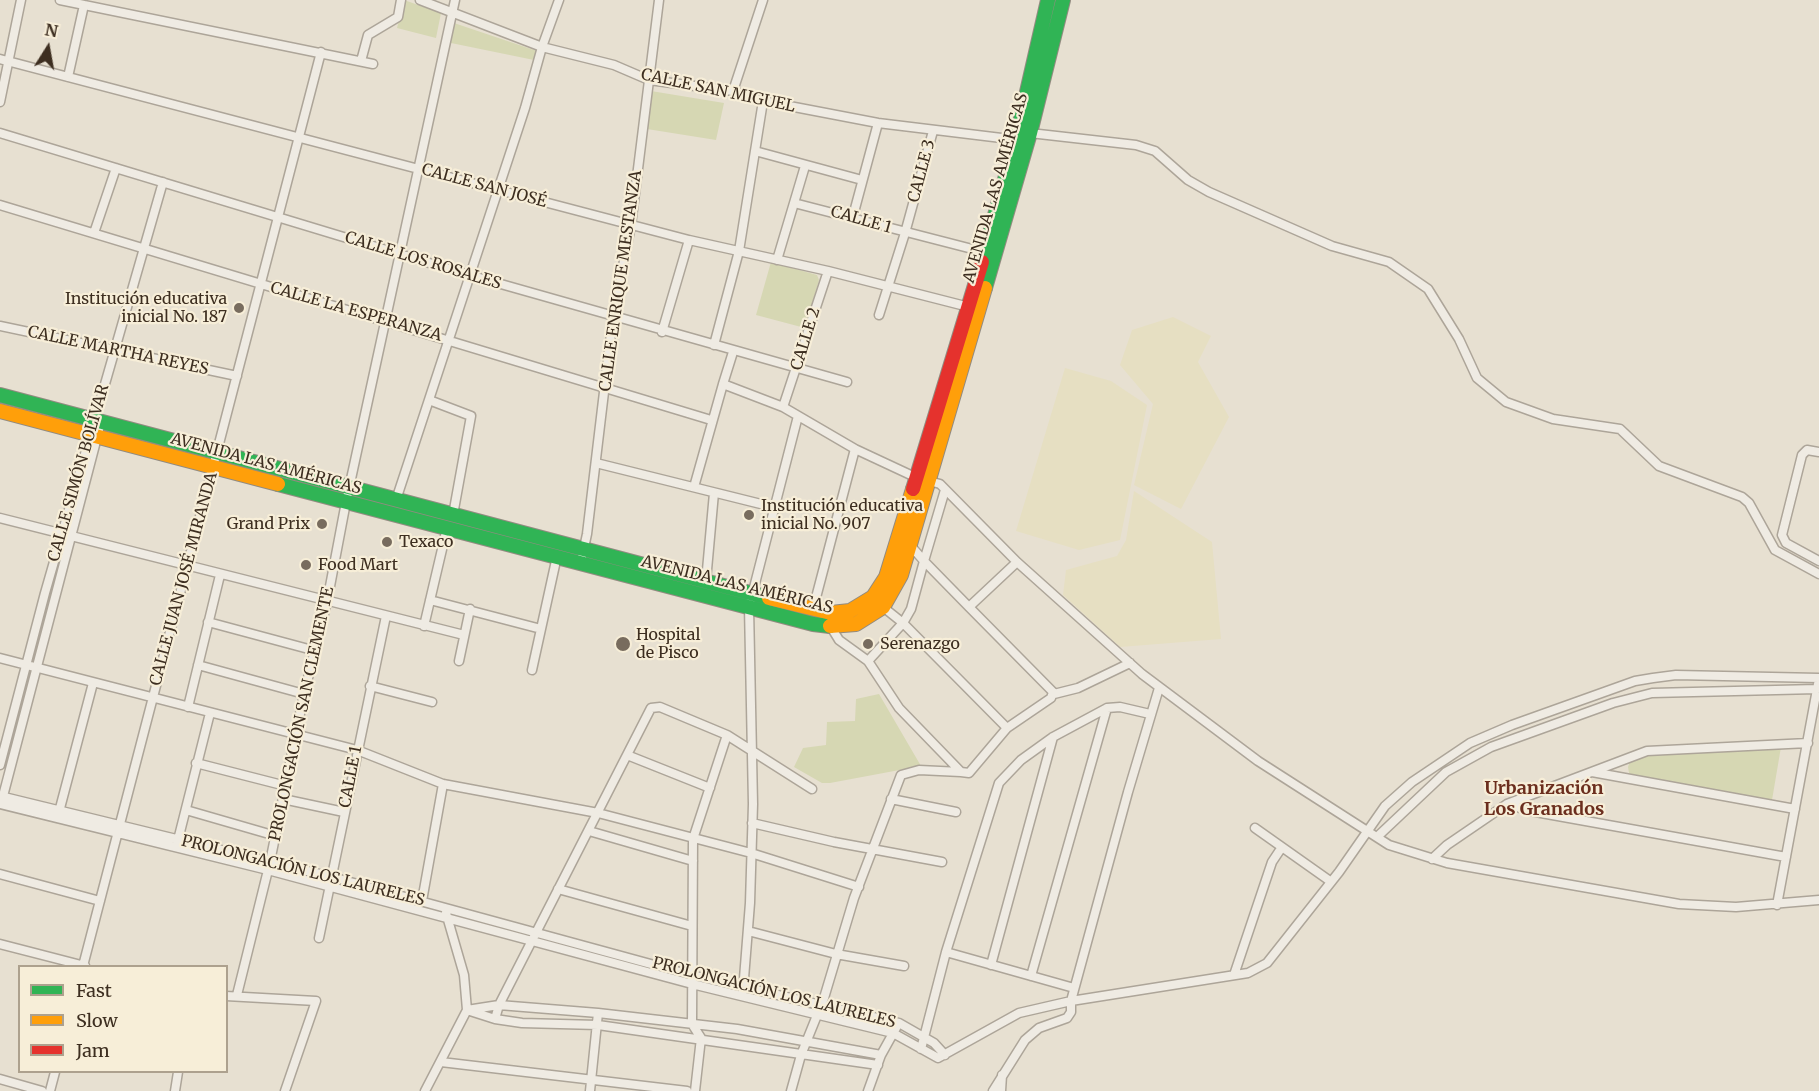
<!DOCTYPE html>
<meta charset="utf-8">
<style>
body{margin:0}
#map{position:relative;width:1819px;height:1091px;overflow:hidden;background:#e7e0d1;font-family:Merriweather,serif}
canvas{display:block}
.legend{position:absolute;left:18px;top:965px;width:210px;height:108px;box-sizing:border-box;background:#f7eed8;border:2px solid #ada18e;margin:0;padding:8px 10px;list-style:none;font-size:18px;color:#3d2e20}
.legend li{display:flex;align-items:center;gap:12px;height:30px}
.legend b{width:30px;border:2px solid #ada18e}
.north{position:absolute;left:18px;top:18px;width:60px;height:60px;-webkit-text-stroke:4px #f7eed8;paint-order:stroke;rotate:11deg;font-size:16px;font-weight:700;line-height:24px;text-align:center;color:#3d2e20}
.north::after{content:'';display:block;margin:auto;width:21px;height:27px;background:#3d2e20;clip-path:polygon(50% 0,100% 100%,50% 72%,0 100%)}
</style>
<div id="map">
<canvas width="1819" height="1091"></canvas>
<ul class="legend">
<li><b style="height:8px;background:#30b455"></b>Fast</li>
<li><b style="height:8px;background:#ff9f0a"></b>Slow</li>
<li><b style="height:8px;background:#e5322d"></b>Jam</li>
</ul>
<div class="north">N</div>
</div>
<script>
const context = document.querySelector('canvas').getContext('2d');
context.lineJoin = 'round';
function paint(path, color) { context.fillStyle = color; context.fill(path, 'evenodd'); }
const shape = rows => new Path2D(rows.map(r => 'M' + r).join(''));
function strokePath(path, color, width, dash) { context.strokeStyle = color; context.lineWidth = width; context.lineCap = dash ? 'butt' : 'round'; context.setLineDash(dash || []); context.stroke(path); }
function write(font, color, halo, rows, align = 'center') {
  context.font = font + ' Merriweather,serif'; context.lineWidth = 4.5; context.setLineDash([]); context.textBaseline = 'middle'; context.strokeStyle = halo; context.fillStyle = color; for (const [text, x, y, turn = 0] of rows) {
    context.save(); context.translate(x, y); context.rotate((+turn || 0) * Math.PI / 180); context.textAlign = isNaN(turn) ? turn : align; if (halo) context.strokeText(text, 0, 0); context.fillText(text, 0, 0); context.restore();
  }
}
const farmland = shape([
 [1173,317,1211,336,1198,362,1229,417,1181,509,1134,485,1153,404,1120,365,1132,330],
 [1065,368,1111,381,1147,405,1120,540,1079,550,1016,531],
 [1134,491,1212,542,1221,639,1120,647,1063,595,1066,570,1117,556,1126,540]
]);
const green = shape([
 [404,0,441,13,436,38,397,28],
 [454,23,537,51,534,60,451,43],
 [651,91,724,103,716,140,647,129],
 [771,262,817,275,819,280,805,328,756,315],
 [879,694,921,766,830,783,822,783,794,767,803,748,826,745,827,722,855,721,856,699],
 [1781,747,1772,800,1634,776,1629,773,1628,767,1630,761,1644,756]
]);
const street = shape([
 [60,0,373,64],
 [420,0,542,47,614,65,649,80,733,91,763,101,878,123,1018,140],
 [0,59,689,240,828,271,969,307],
 [361,61,368,35,398,17,401,0],
 [68,77,84,5],
 [733,91,763,0],
 [0,102,21,0],
 [0,133,469,275,847,382],
 [1030,133,1136,145,1155,151,1188,180,1209,192,1332,246,1389,262,1428,289,1459,339,1477,378,1506,402,1553,419,1620,429,1659,466,1742,497,1749,503,1775,550,1819,574],
 [755,151,862,180],
 [794,203,805,166],
 [0,205,711,420],
 [853,216,878,123],
 [94,233,116,168],
 [777,260,794,203,984,252],
 [879,315,905,233,933,131],
 [0,326,237,376],
 [662,332,689,240],
 [714,345,739,251,763,101],
 [733,352,723,384,783,407,855,449,915,477,940,484,1017,562,1142,674,1258,761,1389,845,1447,863,1679,904,1736,907,1819,900],
 [429,400,471,416,453,515],
 [783,407,828,271],
 [1819,452,1807,450,1802,455,1782,535,1786,543,1819,561],
 [596,463,773,507],
 [694,487,723,384],
 [396,500,525,108,542,47,559,0],
 [0,518,464,635],
 [910,545,924,561,969,607,1053,692,1051,698,1007,728,969,773,961,772,899,708,868,661,903,623,911,609,924,561,945,490],
 [581,562,587,534,613,317,631,225,659,0],
 [706,581,714,493],
 [430,600,541,629],
 [883,607,903,623,1007,728],
 [969,607,1017,562],
 [813,609,855,449],
 [208,622,316,651],
 [424,626,447,528],
 [831,627,839,640,868,661],
 [0,658,357,750,443,784,598,813,751,853,859,887],
 [459,661,470,609],
 [198,665,304,694],
 [532,670,557,556],
 [370,686,432,702],
 [1054,694,1078,688,1130,663],
 [188,707,220,575],
 [627,755,710,788],
 [196,763,286,786],
 [0,765,45,593,163,182],
 [1592,772,1795,809],
 [0,796,332,877,691,975,899,1023,934,1043,945,1055],
 [283,799,344,812],
 [891,799,956,812],
 [2,800,101,422],
 [0,804,268,870,692,984,893,1033,938,1058,1019,1013,1071,1001,1128,792,1159,688],
 [1507,804,1530,811,1786,857],
 [186,810,276,836],
 [59,812,93,683],
 [752,823,834,842,942,862],
 [1255,828,1330,881],
 [589,831,693,861],
 [1377,837,1446,772,1491,747,1613,703,1652,693,1817,689],
 [178,840,210,713],
 [1432,859,1447,845,1507,804,1647,751,1808,743],
 [0,874,100,901],
 [558,889,692,926],
 [422,901,443,784],
 [1777,905,1818,684],
 [748,931,836,954,904,966],
 [319,938,386,616],
 [0,944,85,966],
 [946,952,1074,988],
 [991,965,1053,737],
 [83,966,321,52],
 [1234,975,1272,862,1282,847],
 [1031,976,1107,708],
 [743,991,750,903,753,804,749,607,798,416],
 [237,995,270,862,304,694,327,602,346,502,455,0],
 [226,996,316,1001,285,1091],
 [467,1010,499,1005,598,1013,737,1029,881,1055],
 [470,1011,495,1019,522,1023,598,1025,878,1065],
 [495,1019,499,1005,651,708,660,707,727,735,812,789],
 [921,1049,946,952,999,783,1021,760,1053,737,1107,708,1120,707,1150,714],
 [441,1062,687,1091],
 [0,1079,42,1091],
 [50,1091,55,1072],
 [175,1091,178,1072],
 [425,1091,467,1010,464,975,446,913],
 [590,1091,598,1013],
 [695,1091,701,1038,692,1024,693,839,727,735],
 [791,1091,801,1055,824,998,854,898,901,775,919,770,961,772],
 [868,1091,881,1055,896,1028],
 [993,1091,1025,1040,1039,1028,1067,1018,1071,1012,1071,1001,1248,973,1267,963,1339,872,1385,806,1412,782,1470,743,1512,725,1635,681,1653,678,1676,675,1819,678],
 [1001,1091,1002,1075]
]);
const fast = shape([
 [982,262,1016,140,1048,0],
 [985,288,1030,133,1063,0],
 [0,395,769,598],
 [278,484,813,624,830,626]
]);
const slow = shape([
 [0,411,278,484],
 [769,598,831,613,850,611,873,597,886,577,913,489],
 [830,626,856,624,883,607,901,575,985,288]
]);
const jam = shape([
 [913,489,982,262]
]);
const markers = [
 [239,308,6,"#786c5e"],
 [749,515,6,"#786c5e"],
 [322,524,6,"#786c5e"],
 [387,542,6,"#786c5e"],
 [306,565,6,"#786c5e"],
 [623,644,8,"#786c5e"],
 [868,644,6,"#786c5e"]
];
const streetNames = [
 ["CALLE SAN MIGUEL",718,91,12],
 ["CALLE 3",922,171,-75],
 ["CALLE SAN JOSÉ",484,186,15],
 ["AVENIDA LAS AMÉRICAS",996,188,-74],
 ["CALLE 1",861,220,16],
 ["CALLE LOS ROSALES",423,261,17],
 ["CALLE ENRIQUE MESTANZA",621,281,-82],
 ["CALLE LA ESPERANZA",356,312,16],
 ["CALLE 2",806,339,-73],
 ["CALLE MARTHA REYES",118,351,12],
 ["AVENIDA LAS AMÉRICAS",266,464,15],
 ["CALLE SIMÓN BOLÍVAR",79,473,-74],
 ["CALLE JUAN JOSÉ MIRANDA",184,579,-75],
 ["AVENIDA LAS AMÉRICAS",737,585,14],
 ["PROLONGACIÓN SAN CLEMENTE",302,714,-78],
 ["CALLE 1",351,777,-79],
 ["PROLONGACIÓN LOS LAURELES",303,871,14],
 ["PROLONGACIÓN LOS LAURELES",774,993,14]
];
const poiNames = [
 ["Institución educativa",227,299,"right"],
 ["inicial No. 187",227,317,"right"],
 ["Institución educativa",761,506],
 ["inicial No. 907",761,524],
 ["Grand Prix",310,524,"right"],
 ["Texaco",399,542],
 ["Food Mart",318,565],
 ["Hospital",636,635],
 ["de Pisco",636,653],
 ["Serenazgo",880,644]
];
const neighbourhoodNames = [
 ["Urbanización",1544,789],
 ["Los Granados",1544,810]
];
paint(farmland, '#e6dfc2');
paint(green, '#d6d7b3');
strokePath(street, '#ada599', 11);
strokePath(fast, '#928b80', 16);
strokePath(slow, '#928b80', 16);
strokePath(jam, '#928b80', 16);
strokePath(street, '#efebe3', 8);
strokePath(fast, '#30b455', 14);
strokePath(slow, '#ff9f0a', 14);
strokePath(jam, '#e5322d', 14);
for (const [x, y, r, color] of markers) { const dot = new Path2D(); dot.arc(x, y, r, 0, 2 * Math.PI); context.fillStyle = color; context.fill(dot); strokePath(dot, '#f7eed8', 2); }
write('16px', '#3d2e20', '#f7eed8', streetNames);
write('16px', '#3d2e20', '#f7eed8', poiNames, 'left');
write('bold 18px', '#6b2e1e', '#f7eed8', neighbourhoodNames);
</script>
